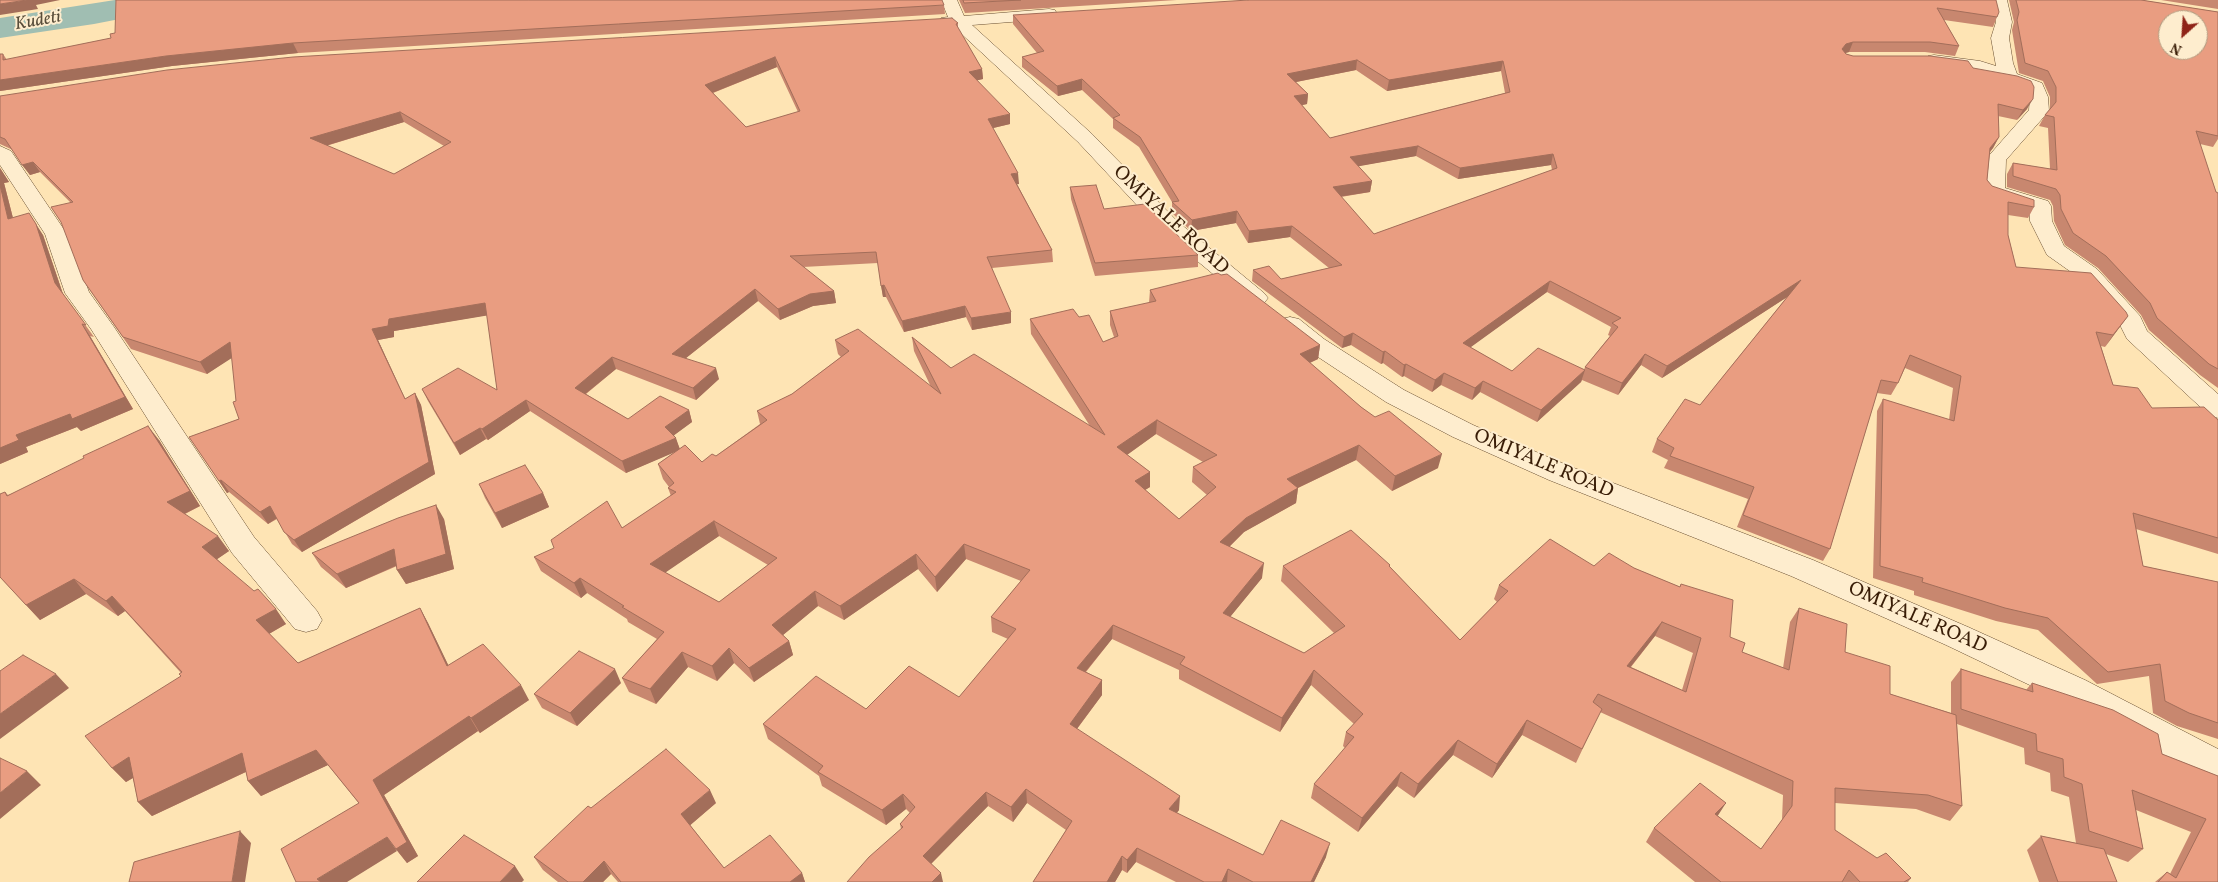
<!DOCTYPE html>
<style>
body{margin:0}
#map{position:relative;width:2218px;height:882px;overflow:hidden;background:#fee4b4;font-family:Vollkorn,serif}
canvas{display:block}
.north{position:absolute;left:2158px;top:10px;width:50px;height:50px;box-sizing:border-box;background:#feedce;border:1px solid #af9a7e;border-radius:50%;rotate:206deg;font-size:14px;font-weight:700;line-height:20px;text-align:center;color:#391d07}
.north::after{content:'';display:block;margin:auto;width:18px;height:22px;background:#8f2418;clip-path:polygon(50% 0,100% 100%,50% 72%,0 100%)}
</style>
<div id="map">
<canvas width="2218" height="882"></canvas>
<div class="north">N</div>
</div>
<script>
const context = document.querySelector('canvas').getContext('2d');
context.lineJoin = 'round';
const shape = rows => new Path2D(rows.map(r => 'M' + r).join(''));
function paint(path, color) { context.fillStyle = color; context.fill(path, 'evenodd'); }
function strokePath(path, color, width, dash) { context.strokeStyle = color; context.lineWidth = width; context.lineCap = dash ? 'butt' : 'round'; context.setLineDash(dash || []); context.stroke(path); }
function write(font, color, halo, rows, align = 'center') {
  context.font = font + ' Vollkorn,serif'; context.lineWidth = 4; context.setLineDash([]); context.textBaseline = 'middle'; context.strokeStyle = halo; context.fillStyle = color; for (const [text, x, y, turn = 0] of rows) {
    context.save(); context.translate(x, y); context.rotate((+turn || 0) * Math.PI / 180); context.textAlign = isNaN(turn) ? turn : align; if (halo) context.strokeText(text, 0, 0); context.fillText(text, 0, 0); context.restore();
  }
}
const river = shape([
 [115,0,182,0,178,7,166,10,94,24,0,38,0,18,115,0]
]);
const street = shape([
 [941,0,957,0,964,16,1049,9,1055,10,1057,14,1055,18,1049,19,972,25,1092,134,1177,221,1264,293,1268,298,1264,303,1256,305,1248,303,1161,231,1078,142,954,27,941,26,939,22,941,18,948,17,941,0],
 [1991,0,2007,0,2012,22,2009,38,2013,63,2017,74,2042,83,2048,97,2049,111,2006,160,2005,188,2048,201,2051,206,2052,221,2064,246,2097,269,2140,316,2147,331,2218,394,2218,418,2209,415,2127,339,2119,323,2081,279,2047,255,2030,221,2029,210,1987,195,1983,191,1986,159,2029,110,2030,97,2027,90,1977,71,1934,65,1928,64,1925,60,1928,56,1934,55,1980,61,1996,66,1991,38,1996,22,1991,0],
 [0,146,11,151,67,234,89,292,114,327,254,537,317,611,322,620,317,629,306,632,295,629,232,553,91,329,65,293,45,234,0,165,0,146],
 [1290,317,1299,319,1324,339,1404,390,1473,425,1569,466,1813,560,1968,627,2085,680,2218,749,2218,782,2205,777,2061,700,1946,645,1791,576,1549,480,1453,437,1386,402,1306,349,1278,324,1281,319,1290,317]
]);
const wall = shape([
 [959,0,1177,0,965,13],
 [1996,0,1997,17,1993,27,1944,20,1959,46,1955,56,1925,52,1849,52,1845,53,1846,54,1853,56,1973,68,2027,109,2017,120,1998,116,1999,137,1993,148,1990,152,1987,180,1992,186,2034,207,2028,218,2008,215,2008,235,2016,267,2128,316,2105,347,2101,346,2113,385,2152,408,2218,420,2218,554,2136,529,2143,566,2218,582,2218,739,2177,726,2153,713,2149,676,2097,684,2038,630,1996,621,1914,595,1914,591,1873,578,1877,411,1883,399,1949,420,1953,388,1905,368,1898,383,1891,395,1877,393,1830,549,1823,561,1737,527,1748,499,1664,468,1668,460,1652,452,1657,439,1700,405,1787,297,1662,378,1641,365,1618,395,1582,380,1581,382,1537,422,1480,392,1472,400,1443,386,1441,385,1432,392,1404,376,1402,377,1383,363,1381,364,1351,345,1342,348,1252,281,1253,270,1281,279,1329,268,1290,237,1248,243,1236,223,1191,231,1172,213,1172,202,1139,147,1113,128,1113,119,1082,90,1058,96,1022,67,1022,57,1037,53,1013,24,1013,15],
 [1356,70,1387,91,1501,71,1505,93,1330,138,1302,105,1307,104,1308,94,1296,82],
 [1416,156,1458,179,1551,165,1552,170,1374,234,1341,197,1370,192,1372,181,1358,166],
 [1547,292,1611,327,1608,335,1610,336,1585,367,1584,370,1512,371,1470,347],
 [2009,0,2141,0,2218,12,2218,139,2213,147,2200,144,2216,192,2218,193,2218,388,2200,375,2149,330,2141,315,2098,268,2065,245,2054,221,2053,206,2050,200,2007,187,2007,174,2013,163,2050,169,2048,128,2039,126,2045,115,2050,109,2050,97,2043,81,2019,73,2012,30,2014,22],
 [2161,0,2218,0,2218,9],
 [944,5,945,14,298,53,172,66,0,91,0,54,3,54,7,60,111,38,115,33],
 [958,23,958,28,982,69,983,79,977,80,1010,124,993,128,1019,184,1017,184,1052,250,1053,262,992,268,1011,323,972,330,966,317,904,332,886,297,883,297,878,263,803,267,834,291,836,303,813,306,780,320,758,301,686,358,719,379,696,400,616,369,586,394,628,419,689,410,692,422,674,435,680,449,702,462,716,456,760,424,757,411,792,394,841,357,838,354,835,340,931,387,914,351,912,337,951,368,1090,426,1031,334,1030,319,1079,317,1103,342,1114,337,1110,325,1110,311,1149,303,1150,290,1221,275,1320,345,1318,359,1310,363,1361,407,1438,468,1392,491,1356,460,1298,488,1296,503,1244,532,1229,547,1262,578,1230,617,1304,653,1334,633,1281,581,1283,566,1390,567,1460,640,1497,602,1494,599,1499,585,1594,566,1634,568,1680,587,1681,584,1730,637,1742,652,1783,668,1790,622,1799,608,1890,694,1951,713,1951,682,1961,669,2026,690,2032,683,2162,754,2218,776,2218,882,2155,882,2167,872,2170,874,2191,832,2136,810,2143,849,2128,862,2106,854,2117,882,2039,882,2027,850,2041,836,2076,843,2069,797,2051,791,2050,773,2025,764,2024,748,1957,724,1962,806,1950,821,1916,809,1835,803,1835,830,1877,858,1911,878,1908,882,1695,882,1646,842,1654,828,1718,816,1761,849,1782,820,1783,795,1600,712,1576,763,1522,735,1492,778,1453,755,1414,798,1397,786,1358,832,1311,798,1314,784,1345,748,1343,746,1346,732,1354,724,1311,685,1280,732,1179,679,1179,670,1112,639,1086,672,1102,680,1102,695,1077,729,1179,810,1177,813,1263,855,1326,857,1314,882,1176,882,1136,862,1127,873,1122,870,1115,882,1033,882,1066,830,1027,803,1013,822,988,806,931,864,943,882,901,829,900,824,910,813,906,809,886,825,822,786,819,776,768,739,763,724,866,709,959,697,1008,639,992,632,991,617,1021,581,966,559,937,592,918,569,844,620,818,606,783,635,789,641,793,655,754,682,734,663,717,681,688,667,656,704,629,692,622,678,657,639,628,622,627,619,587,593,581,598,541,571,534,557,622,528,671,496,668,488,669,487,663,479,658,464,676,451,626,473,530,411,488,440,486,439,460,455,428,401,422,389,497,390,487,315,394,331,394,337,378,340,405,399,415,393,421,405,435,474,302,552,292,544,277,519,268,524,229,492,227,493,189,437,239,419,236,401,232,357,207,374,131,349,83,280,70,202,40,172,30,175,13,150,0,144,0,96],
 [777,67,798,112,746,127,713,93],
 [404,122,444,146,394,174,326,146],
 [1156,434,1203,462,1193,467,1192,482,1207,495,1179,519,1145,490,1150,487,1150,472,1127,455],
 [719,536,768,565,719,602,665,572],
 [1655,636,1693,653,1682,690,1631,667],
 [0,168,9,182,4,183,13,218,43,235,63,294,94,337,90,336,133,409,81,431,77,427,26,447,28,452,0,464],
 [1070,187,1104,209,1198,255,1198,267,1095,276,1071,199],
 [159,440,200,506,185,514,229,551,217,559,286,624,269,634,298,663,420,608,428,623,448,665,529,700,480,733,478,731,384,795,418,856,407,863,328,765,261,796,248,781,246,772,152,816,138,802,133,778,126,782,112,768,181,676,181,673,125,611,118,616,86,594,40,620,0,577,5,492,8,495],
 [479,484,543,493,549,507,502,528,485,498],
 [444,519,454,569,406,584,397,570,397,566,346,588,321,567,312,553],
 [621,683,577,726,542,708,534,694],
 [716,803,690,825,724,868,802,873,805,882,618,882,611,874,603,882,558,882,543,870,534,857,591,808]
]);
const shadedWall = shape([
 [27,0,60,0,36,5,38,9,0,15,0,4],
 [1853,42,1849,52,1842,54,1842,49,1846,44],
 [293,43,298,53,172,66,0,91,0,80,166,56],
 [775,57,777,67,707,95,705,85],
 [1357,60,1356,70,1286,84,1287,74],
 [1503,61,1501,71,1387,91,1389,80],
 [982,69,983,79,970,82,969,72],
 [1082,79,1082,90,1058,96,1057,86],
 [1308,94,1307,104,1293,107,1294,96],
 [2033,99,2027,109,2017,120,2023,110],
 [400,112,404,122,315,149,310,138],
 [1010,114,1010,124,989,129,988,119],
 [1999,137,1993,148,1984,159,1990,148],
 [1418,146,1416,156,1349,168,1350,157],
 [1553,154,1551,165,1458,179,1460,168],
 [33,162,40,172,30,175,22,165],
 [0,168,9,182,4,183,16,230,8,219,0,185],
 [1018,173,1019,184,1012,185,1011,174],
 [1372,181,1370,192,1331,198,1333,187],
 [1237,211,1236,223,1191,231,1192,220],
 [29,213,43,235,63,294,55,283],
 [1292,226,1290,237,1248,243,1249,231],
 [1801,280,1795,292,1662,378,1667,366],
 [1550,281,1547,292,1460,355,1463,343],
 [884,285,886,297,883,297,881,286],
 [755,289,758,301,676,366,672,354],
 [834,291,836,303,813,306,780,320,778,309,810,294],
 [485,303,490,315,394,331,394,337,378,340,411,411,372,329,389,319],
 [965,306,966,317,904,332,902,321],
 [1011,312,1011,323,972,330,971,318],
 [2128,316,2119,328,2105,347,2113,335],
 [82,324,90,336,133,409,81,431,77,427,26,447,28,452,0,464,0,448,16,435],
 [1353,333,1351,345,1342,348,1344,337],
 [230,342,238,354,207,374,200,362],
 [1320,345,1318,359,1298,368,1300,354],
 [1385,351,1383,363,1381,364,1383,352],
 [1645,354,1641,365,1618,395,1622,383],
 [612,357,616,369,579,399,575,388],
 [1406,364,1404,376,1402,377,1404,365],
 [716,368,719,379,696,400,693,388],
 [1585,370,1581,382,1537,422,1541,410],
 [1444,373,1441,385,1432,392,1435,380],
 [1483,381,1480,392,1472,400,1475,388],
 [415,393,421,405,435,474,302,552,294,540],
 [526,400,530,411,488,440,482,429],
 [689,410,692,422,669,439,665,427],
 [1157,420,1156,434,1117,462,1117,447],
 [148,426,159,440,200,506,178,517,167,502],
 [480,428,486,439,460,455,454,443],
 [676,438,680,450,626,473,622,461],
 [1359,445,1356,460,1285,494,1287,479],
 [1442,454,1438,468,1392,491,1395,476],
 [1150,472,1150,487,1135,496,1135,481],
 [221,480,229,492,227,493,219,481],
 [1298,488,1296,503,1244,532,1219,557,1220,542,1246,518],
 [543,493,549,507,502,528,495,513],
 [436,505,444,519,454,569,406,584,397,570],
 [270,506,277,518,268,524,260,512],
 [714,521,719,536,656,579,650,564],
 [218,536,229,551,213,562,202,547],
 [964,544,966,559,937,592,935,577],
 [394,549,402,563,346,588,337,574],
 [916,554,918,569,844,620,840,606],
 [1264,563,1262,578,1221,628,1223,613],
 [580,578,587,593,581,598,574,583],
 [74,579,86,594,40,620,26,605],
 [815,591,818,606,777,640,772,625],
 [112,596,125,611,118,616,106,601],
 [420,608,428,623,456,681,447,666],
 [276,609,286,624,267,635,256,620],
 [1662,622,1655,636,1620,680,1627,666],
 [1113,625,1112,639,1077,682,1077,668],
 [789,641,793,655,754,682,749,668],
 [729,648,734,663,717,681,712,666],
 [682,652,688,667,656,704,650,689],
 [615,669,621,683,577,726,570,713],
 [1314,670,1311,685,1280,732,1282,718],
 [56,674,69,688,0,739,0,714],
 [1102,680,1102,695,1070,738,1070,724],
 [521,685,529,700,480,733,471,718],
 [469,716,478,731,384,795,418,856,407,863,396,849,373,780],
 [1527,720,1522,735,1492,778,1497,764],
 [1458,740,1453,755,1414,798,1418,784],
 [316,750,328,765,261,796,248,781],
 [242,753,254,768,152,816,138,802],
 [129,757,143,772,126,782,112,768],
 [27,771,41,785,0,819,0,793],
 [1401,772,1397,786,1358,832,1362,818],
 [1026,789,1027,803,1013,822,1011,807],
 [710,790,716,803,687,828,681,814],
 [986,792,988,806,925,870,923,856],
 [903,794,906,809,886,825,882,810],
 [1180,796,1179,810,1168,823,1169,809],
 [1726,803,1717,817,1715,814],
 [240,831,251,843,245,882,232,882],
 [387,837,397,851,347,882,319,882,317,879],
 [1330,843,1326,857,1314,882,1311,882],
 [1137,848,1136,862,1127,873,1127,860],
 [1122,856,1122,870,1115,882,1107,882],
 [604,861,611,874,603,882,583,882],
 [515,866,524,880,522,882,500,882],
 [1228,869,1227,882,1222,882],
 [802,873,805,882,790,882],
 [941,873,943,882,932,882]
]);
const building = shape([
 [0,0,27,0,0,4,0,0],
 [116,0,942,0,944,5,293,43,166,56,0,80,0,54,3,54,3,60,111,38,110,34,115,33,116,0],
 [963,0,1021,0,964,3,963,0],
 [1248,0,1996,0,1999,12,1997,17,1937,8,1959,46,1930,42,1853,42,1846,44,1842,49,1846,54,1853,56,1930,56,1968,61,1973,68,2017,76,2031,81,2034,87,2033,99,2023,110,1998,104,1999,137,1990,148,1987,180,1992,186,2034,200,2034,207,2008,202,2008,235,2016,267,2091,273,2126,312,2128,316,2113,335,2096,332,2113,385,2138,388,2152,408,2204,407,2218,420,2218,538,2133,513,2143,566,2218,582,2218,723,2189,713,2165,701,2160,664,2108,672,2048,618,2005,608,1922,582,1923,578,1880,566,1883,399,1954,421,1961,376,1910,355,1898,383,1881,380,1830,549,1743,515,1754,487,1670,456,1674,448,1657,439,1685,399,1700,405,1801,280,1667,366,1645,354,1622,383,1585,367,1618,327,1612,323,1621,318,1550,281,1463,343,1512,371,1538,348,1585,370,1541,410,1483,381,1475,388,1446,374,1444,373,1435,380,1406,364,1404,365,1385,351,1383,352,1353,333,1344,337,1253,270,1269,266,1281,279,1342,265,1292,226,1249,231,1237,211,1192,220,1172,202,1179,201,1140,137,1113,118,1120,115,1082,79,1057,86,1022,57,1044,51,1013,15,1248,0],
 [1357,60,1389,80,1503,61,1510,92,1330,138,1294,96,1308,94,1287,74,1357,60],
 [1418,146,1460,168,1553,154,1557,168,1374,234,1333,187,1372,181,1350,157,1418,146],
 [2016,0,2141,0,2218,12,2218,136,2196,131,2216,192,2218,193,2218,369,2209,364,2157,318,2150,303,2106,256,2073,233,2061,209,2060,195,2056,189,2013,176,2013,163,2057,170,2054,117,2045,115,2056,102,2056,87,2048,71,2025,63,2017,20,2019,12,2016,0],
 [2168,20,2198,20,2198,50,2168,50,2168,20],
 [952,18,958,23,956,24,982,69,969,72,1010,114,988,119,1018,173,1011,174,1052,250,987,257,1011,312,971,318,965,306,902,321,884,285,881,286,876,252,790,256,834,291,810,294,778,309,755,289,672,354,716,368,693,388,612,357,575,388,628,419,660,396,689,410,665,427,676,438,622,461,526,400,482,429,480,428,454,443,422,389,458,368,497,390,485,303,389,319,388,326,372,329,405,399,415,393,429,462,294,540,284,532,270,506,260,512,221,480,219,481,189,437,239,419,233,402,236,401,230,342,200,362,123,337,83,280,61,222,51,207,73,202,33,162,22,165,5,139,0,137,0,96,167,70,293,57,952,18],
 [775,57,800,111,746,127,705,85,775,57],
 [400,112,451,142,394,174,310,138,400,112],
 [0,185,8,219,29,213,36,224,55,283,86,325,82,324,125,397,72,419,70,414,16,435,19,440,0,448,0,185],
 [1096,185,1104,209,1145,204,1198,255,1095,263,1070,187,1096,185],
 [1218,273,1221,275,1227,274,1320,345,1300,354,1361,407,1375,417,1389,411,1442,454,1395,476,1359,445,1287,479,1298,488,1246,518,1220,542,1264,563,1223,613,1304,653,1345,626,1283,566,1351,530,1390,565,1389,566,1460,640,1508,591,1499,585,1550,539,1594,566,1609,553,1634,568,1680,587,1681,584,1733,600,1730,637,1745,643,1742,652,1789,670,1799,608,1847,624,1845,652,1890,666,1890,694,1956,715,1962,806,1928,795,1835,788,1835,830,1877,858,1886,853,1911,878,1904,882,1860,882,1849,870,1842,882,1721,882,1654,828,1700,783,1726,803,1715,814,1761,849,1792,806,1793,781,1598,694,1593,702,1602,709,1582,749,1527,720,1497,764,1458,740,1418,784,1401,772,1362,818,1314,784,1354,737,1346,732,1363,714,1314,670,1282,718,1180,664,1185,657,1113,625,1077,668,1102,680,1070,724,1180,796,1169,809,1263,855,1281,820,1330,843,1311,882,1253,882,1228,869,1222,882,1204,882,1137,848,1127,860,1122,856,1107,882,1033,882,1072,821,1026,789,1011,807,986,792,923,856,941,873,932,882,847,882,869,857,903,827,900,824,915,807,903,794,882,810,818,772,823,766,763,724,816,676,866,709,909,666,959,697,1016,629,991,617,1030,570,964,544,935,577,916,554,840,606,815,591,772,625,789,641,749,668,729,648,712,666,682,652,650,689,622,678,664,632,622,607,624,606,580,578,574,583,534,557,554,548,551,540,607,501,622,528,676,492,668,488,674,483,658,464,685,445,702,462,712,454,716,456,767,420,757,411,792,394,849,351,835,340,858,329,941,394,912,337,951,368,974,354,1105,435,1030,319,1073,309,1079,317,1089,315,1103,342,1118,336,1110,311,1156,301,1150,290,1218,273],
 [1157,420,1217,455,1193,467,1216,487,1179,519,1135,481,1150,472,1117,447,1157,420],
 [714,521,777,558,719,602,650,564,714,521],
 [1662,622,1701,638,1686,692,1627,666,1662,622],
 [148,426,190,491,167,502,218,536,202,547,254,591,258,589,276,609,256,620,298,663,420,608,447,666,483,644,521,685,471,718,469,716,373,780,407,842,396,849,387,837,317,879,321,882,296,882,281,849,359,803,316,750,248,781,242,753,138,802,129,757,112,768,85,736,181,676,179,674,182,672,112,596,106,601,74,579,26,605,0,577,0,494,5,492,7,496,84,458,83,456,148,426],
 [525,465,543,493,495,513,479,484,525,465],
 [436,505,446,554,397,570,394,549,337,574,312,553,398,518,436,505],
 [579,651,615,669,570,713,534,694,579,651],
 [23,655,56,674,0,714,0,671,23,655],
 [1961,669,2033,692,2032,683,2113,710,2158,734,2162,754,2218,776,2218,882,2158,882,2167,872,2176,878,2206,819,2132,790,2143,849,2089,831,2082,784,2064,777,2063,759,2037,751,2036,734,1961,709,1961,669],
 [666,749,710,790,681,814,724,868,770,835,802,873,790,882,621,882,604,861,583,882,568,882,534,857,588,806,591,808,666,749],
 [0,758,27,771,0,793,0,758],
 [240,831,232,882,129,882,134,862,240,831],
 [464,835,515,866,500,882,417,882,464,835],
 [2041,836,2104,849,2117,882,2058,882,2041,836]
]);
const farWaternames = [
 ["Kudeti",38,22,-10]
];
const streetNames = [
 ["OMIYALE ROAD",1170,221,43],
 ["OMIYALE ROAD",1543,465,23],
 ["OMIYALE ROAD",1917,619,24]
];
paint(river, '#a0beb2');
strokePath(street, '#6a4f32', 1);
paint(street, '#feedce');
paint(wall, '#c8876f');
paint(shadedWall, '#a36e5a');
paint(building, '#e99d81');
strokePath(building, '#a36e5a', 1);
write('italic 18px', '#584d3a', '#feedce', farWaternames);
write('20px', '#391d07', '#feedce', streetNames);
</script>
